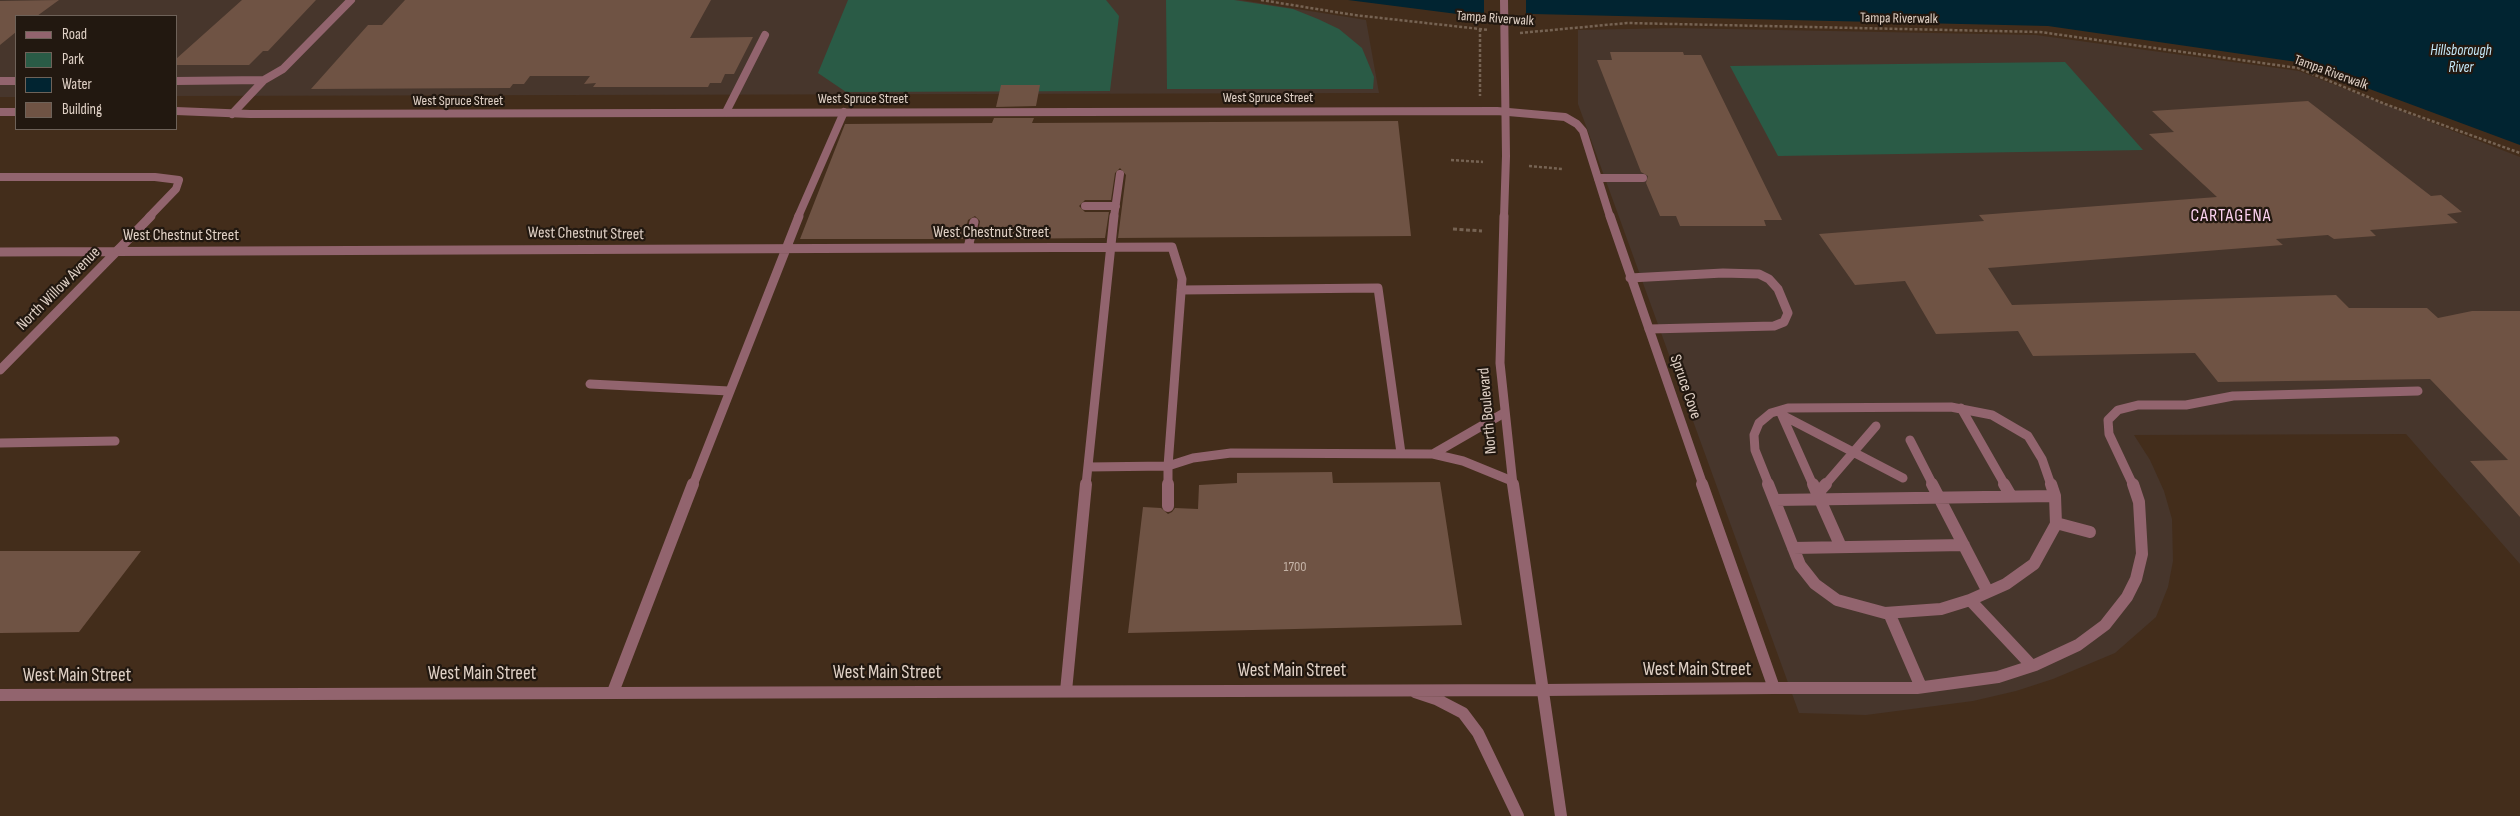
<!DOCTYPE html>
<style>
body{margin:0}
#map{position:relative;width:2520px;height:816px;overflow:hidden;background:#432d1b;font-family:"Sofia Sans Condensed",sans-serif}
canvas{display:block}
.legend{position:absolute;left:15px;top:15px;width:162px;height:115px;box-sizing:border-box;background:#221810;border:1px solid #6e6259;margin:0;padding:6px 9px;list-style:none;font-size:15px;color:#e0d1c6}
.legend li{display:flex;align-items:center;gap:10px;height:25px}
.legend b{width:25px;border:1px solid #6e6259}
</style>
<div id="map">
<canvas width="2520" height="816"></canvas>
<ul class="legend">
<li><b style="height:6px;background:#92646e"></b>Road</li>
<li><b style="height:14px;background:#2a5b46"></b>Park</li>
<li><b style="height:14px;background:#012431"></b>Water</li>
<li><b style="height:14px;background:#6f5344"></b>Building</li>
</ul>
</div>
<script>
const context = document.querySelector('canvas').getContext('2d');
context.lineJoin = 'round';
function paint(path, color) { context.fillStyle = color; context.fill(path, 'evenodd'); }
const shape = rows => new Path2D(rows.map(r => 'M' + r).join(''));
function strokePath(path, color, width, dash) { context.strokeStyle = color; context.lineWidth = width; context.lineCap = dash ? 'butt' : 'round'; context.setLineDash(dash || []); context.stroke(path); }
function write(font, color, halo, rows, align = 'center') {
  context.font = font + ' "Sofia Sans Condensed",sans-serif'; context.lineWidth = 4.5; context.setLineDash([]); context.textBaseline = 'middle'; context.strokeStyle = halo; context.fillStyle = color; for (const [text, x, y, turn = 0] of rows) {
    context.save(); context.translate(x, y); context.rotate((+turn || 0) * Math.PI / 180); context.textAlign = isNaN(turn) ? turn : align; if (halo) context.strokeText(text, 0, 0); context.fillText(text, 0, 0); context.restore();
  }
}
const education = shape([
 [0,0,1241,0,1366,20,1379,93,176,96,176,16,16,16,16,97,0,97],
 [1677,28,2036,35,2299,71,2520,157,2520,564,2406,434,2134,435,2150,460,2164,491,2172,519,2173,561,2168,587,2156,617,2115,653,2053,679,2016,691,1973,701,1866,715,1799,713,1578,104,1578,30]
]);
const green = shape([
 [848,0,1106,0,1119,16,1110,91,846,92,818,73],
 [1166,0,1234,0,1293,9,1318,19,1339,29,1362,48,1374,77,1373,89,1167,89],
 [2065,62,2143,150,1778,156,1730,66]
]);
const water = shape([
 [1348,0,2520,0,2520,145,2297,62,2048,26,1533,14,1465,15]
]);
const pier = shape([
 [1484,0,1526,0,1526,17,1484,17]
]);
const building = shape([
 [59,0,37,16,16,16,16,32,0,45,0,1],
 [242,0,316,0,268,51,263,51,249,65,176,65,176,59],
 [405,0,711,0,690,38,753,37,734,74,725,74,721,83,710,83,708,87,593,87,596,83,584,84,590,76,530,76,524,84,513,84,510,88,311,89,368,25,382,25],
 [1610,52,1683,52,1684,55,1701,55,1782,220,1764,220,1766,226,1680,226,1676,216,1660,216,1646,183,1648,176,1641,172,1597,60,1612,60],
 [1001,85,1040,85,1036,106,996,107],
 [2308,101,2431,196,2441,195,2462,212,2447,214,2458,223,2370,230,2376,236,2334,239,2328,235,2276,239,2283,245,1988,268,2012,305,2336,295,2349,308,2427,308,2438,318,2472,311,2520,311,2520,517,2470,461,2508,460,2430,379,2218,382,2195,353,2033,356,2018,331,1936,334,1905,281,1855,285,1819,234,1984,221,1979,215,2217,197,2149,134,2174,132,2152,111],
 [994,118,1034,118,1032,123,1398,121,1411,236,1118,238,1126,175,1120,168,1115,173,1111,200,1085,200,1079,206,1085,212,1109,212,1105,238,977,239,980,221,975,216,968,220,963,239,800,239,845,124,992,123],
 [1332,472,1333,483,1440,482,1462,625,1128,633,1143,507,1161,508,1168,514,1172,512,1175,508,1198,509,1199,485,1237,483,1237,473],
 [0,551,141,551,79,632,0,633]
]);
const pathFar1 = shape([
 [1261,0,1354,15,1489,30],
 [1480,29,1480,96],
 [1520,33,1627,23,2040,32,2298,68,2385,104,2520,153],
 [1451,160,1483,162],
 [1529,166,1563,169]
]);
const path = shape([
 [1453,229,1482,231]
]);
const serviceFar2 = shape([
 [264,80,283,69,351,0],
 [0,81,16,81],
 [176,81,264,80,232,114],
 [726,112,765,35],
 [1598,178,1643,178],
 [1085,206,1116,206],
 [798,217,844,112],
 [1114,217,1120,174]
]);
const serviceFar1 = shape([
 [968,248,974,222],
 [0,252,1172,247,1182,279,1168,466,1088,467],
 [1630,278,1723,273,1759,274,1769,279,1778,289,1788,313,1784,322,1774,326,1649,329],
 [1181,290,1378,288,1401,453],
 [0,370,118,250],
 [590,384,729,391],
 [1961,408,2005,485],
 [1780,411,1813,485],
 [1782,415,1903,478],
 [1910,440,1933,485],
 [0,443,115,441],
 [1433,454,1504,413],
 [693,485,799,216],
 [1086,485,1114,216],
 [1168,485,1168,466,1193,458,1231,453,1433,454,1463,461,1512,481],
 [1769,485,1755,450,1754,435,1759,423,1771,413,1788,408,1951,407,1992,415,2028,436,2042,459,2051,485],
 [1825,485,1876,426],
 [2133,485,2109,434,2108,420,2118,410,2138,405,2186,405,2233,396,2418,391]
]);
const service = shape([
 [1168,484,1168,506],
 [1768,484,1800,565,1815,584,1837,600,1885,613,1941,609,1970,600,2006,584,2034,564,2056,524,2055,496,2051,484],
 [1813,484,1841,547],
 [1932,484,1988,592],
 [2004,484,2011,496],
 [1817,494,1826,484],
 [1775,500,2055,496],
 [2056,523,2090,532],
 [1793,548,1964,545],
 [1970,600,2032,666],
 [1889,613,1921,687],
 [1774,688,1917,688,1998,677,2035,665,2078,645,2105,625,2127,597,2136,579,2142,554,2139,502,2133,484],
 [1066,691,1086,484],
 [613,692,693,484]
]);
const minorFar2 = shape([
 [176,111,250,114,1497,111,1565,117,1577,124,1583,131,1610,217],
 [0,112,16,112],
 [0,177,155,177,179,180,176,189,149,217]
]);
const minorFar1 = shape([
 [1610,216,1703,485],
 [118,250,151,216]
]);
const minor = shape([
 [1543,690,1774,688,1702,484]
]);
const tertiaryFar2 = shape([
 [1504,0,1506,156,1504,217]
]);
const tertiaryFar1 = shape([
 [1504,216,1500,363,1513,485]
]);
const tertiary = shape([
 [1513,484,1561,816],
 [1415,692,1436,699,1463,713,1478,733,1518,816],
 [0,695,1543,690]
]);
const farStreetnames = [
 ["Tampa Riverwalk",1495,19,4],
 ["Tampa Riverwalk",1899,19,1],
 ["Tampa Riverwalk",2331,73,20],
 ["West Spruce Street",1268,98],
 ["West Spruce Street",863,99],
 ["West Spruce Street",458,101]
];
const numberNames = [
 ["1700",1295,567]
];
const farWaternames = [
 ["Hillsborough",2461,51],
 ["River",2461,68]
];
const streetNames = [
 ["West Chestnut Street",991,233],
 ["West Chestnut Street",586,234,1],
 ["West Chestnut Street",181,236],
 ["North Willow Avenue",59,289,-45],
 ["Spruce Cove",1685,387,71],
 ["North Boulevard",1488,411,-95]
];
const neighbourhoodNames = [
 ["CARTAGENA",2231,216]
];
const nearStreetnames = [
 ["West Main Street",1697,670],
 ["West Main Street",1292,671],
 ["West Main Street",887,673],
 ["West Main Street",482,674],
 ["West Main Street",77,676]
];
paint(education, '#47362c');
paint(green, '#2a5b46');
paint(water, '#012431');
paint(pier, '#432d1b');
paint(building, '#6f5344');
strokePath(pathFar1, '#766353', 2.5, [3, 2]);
strokePath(path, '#766353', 3, [4, 2.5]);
strokePath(serviceFar2, '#92646e', 8);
strokePath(serviceFar1, '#92646e', 9);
strokePath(service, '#92646e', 12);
strokePath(minorFar2, '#92646e', 8);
strokePath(minorFar1, '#92646e', 9);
strokePath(minor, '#92646e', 12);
strokePath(tertiaryFar2, '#92646e', 8);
strokePath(tertiaryFar1, '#92646e', 9);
strokePath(tertiary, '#92646e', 12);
write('14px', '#e0d1c6', '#221810', farStreetnames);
write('14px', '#c4b2a6', null, numberNames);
write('italic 15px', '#c5e8f8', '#221810', farWaternames);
write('16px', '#e0d1c6', '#221810', streetNames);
context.letterSpacing = '1px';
write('18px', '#fcd2f0', '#221810', neighbourhoodNames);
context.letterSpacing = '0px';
write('19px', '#e0d1c6', '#221810', nearStreetnames);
</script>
